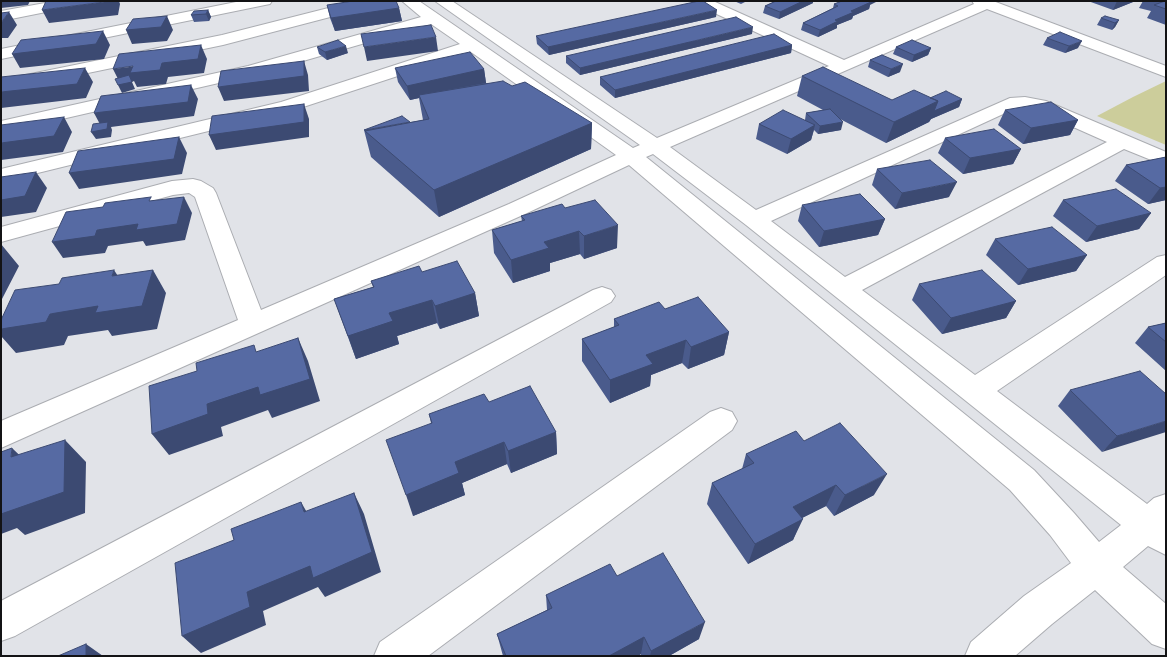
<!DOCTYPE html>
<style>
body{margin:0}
#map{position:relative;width:1167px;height:657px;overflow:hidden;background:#e1e3e8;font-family:"DM Sans",sans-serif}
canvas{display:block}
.frame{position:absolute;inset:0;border:2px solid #131315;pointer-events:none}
</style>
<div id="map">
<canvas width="1167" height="657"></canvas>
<div class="frame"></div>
</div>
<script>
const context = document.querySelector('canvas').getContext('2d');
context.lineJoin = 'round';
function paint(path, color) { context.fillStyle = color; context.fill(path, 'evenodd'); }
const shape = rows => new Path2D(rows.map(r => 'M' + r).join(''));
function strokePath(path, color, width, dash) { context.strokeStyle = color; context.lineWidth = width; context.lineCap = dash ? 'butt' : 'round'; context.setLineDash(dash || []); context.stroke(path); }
const green = shape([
 [1166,81,1166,145,1097,116,1133,97]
]);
const minor = shape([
 [56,1,88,1,86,4,1,21,1,11,56,1],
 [241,1,272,1,270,4,265,5,1,59,1,49,241,1],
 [356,1,382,1,380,4,223,45,1,91,1,80,222,35,356,1],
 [402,1,419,1,633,148,640,145,435,1,452,1,657,138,829,66,695,4,693,1,713,1,844,60,974,4,972,1,993,1,1166,66,1166,77,987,9,670,147,756,210,1010,98,1025,97,1046,101,1166,152,1166,166,1124,149,862,290,975,375,1157,257,1166,255,1166,275,997,391,1147,504,1154,498,1166,494,1166,555,1148,546,1123,567,1166,604,1166,649,1152,644,1095,590,1052,624,1015,656,965,656,971,642,1024,596,1071,563,1050,535,1010,490,629,165,525,214,1,448,1,421,238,320,195,197,189,193,173,195,1,242,1,227,172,181,193,179,201,181,213,188,216,193,261,310,509,204,616,155,471,52,294,110,1,182,1,169,281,102,460,44,431,24,258,74,1,133,1,121,248,66,421,17,402,1],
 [1014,109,1035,110,1107,142,845,277,771,221,1014,109],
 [653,154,746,225,1121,525,1099,542,1074,513,1034,470,646,157,653,154],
 [602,287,611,290,615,296,611,302,15,636,1,641,1,601,593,290,602,287],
 [721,408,732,412,737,421,732,430,428,656,374,656,380,642,710,412,721,408]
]);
const wall = shape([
 [734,1,747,1,741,4],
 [776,1,813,1,813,3,779,19,763,13,765,6],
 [1088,1,1133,1,1133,2,1113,10],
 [1143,1,1166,1,1166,25,1147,18,1151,11,1139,8],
 [834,4,870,5,869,9,853,16,852,19,837,25,837,28,818,37,801,30,803,23,833,8],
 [327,5,399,8,402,21,335,31,330,18],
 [208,10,211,17,209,21,194,22,191,15],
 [716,17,549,55,537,44,536,36],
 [1101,18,1119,20,1115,27,1112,30,1097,25],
 [752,34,580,75,566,63,566,56],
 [1047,38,1078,48,1065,53,1043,45],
 [792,45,791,53,615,98,600,85,600,77],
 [317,47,348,53,327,60,319,54],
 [896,47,931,48,928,55,912,62,893,54],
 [870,60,900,72,888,77,868,67],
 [395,68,484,69,486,83,512,86,592,123,591,149,439,217,371,157,364,130,423,120,419,98,410,100,398,82],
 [802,76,892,100,930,98,962,99,959,107,931,119,929,122,886,143,840,119,841,130,818,134,814,130,811,140,787,154,756,139,759,124,805,120,806,113,823,110,797,96],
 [1005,110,1078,120,1070,135,1023,144,998,125],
 [945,138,1021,149,1013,164,963,174,938,153],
 [1166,157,1166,200,1148,204,1115,181,1126,165],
 [877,169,949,197,895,209,872,185],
 [1063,200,1151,213,1139,229,1086,242,1053,216],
 [802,205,885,219,878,235,819,247,798,221],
 [565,208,617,248,584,259,580,254,550,263,550,271,513,283,494,253,492,230,522,221,521,216],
 [995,239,1087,255,1076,271,1018,285,986,255],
 [422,272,475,293,479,316,440,329,437,323,397,336,399,344,356,359,334,299,373,287,371,281],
 [919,284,1016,301,1006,318,942,334,912,300],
 [665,309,729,332,724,355,688,369,682,363,651,375,650,386,610,403,582,361,582,339,614,327,614,319],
 [1166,323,1166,371,1135,343,1148,327],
 [1070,390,1166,394,1102,452,1058,406],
 [489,402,556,432,557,454,511,473,507,464,462,483,465,495,413,516,431,423,429,414],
 [804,441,874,495,834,516,826,506,802,518,793,540,748,564,707,504,712,483,742,469,746,454],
 [617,576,699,639,669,656,641,656,641,654,638,656,503,656,497,634,547,610,546,595]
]);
const shadedWall = shape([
 [1,1,30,1,28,5,1,8],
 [112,1,119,1,120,4,118,15,49,23,42,10],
 [803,1,813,1,813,3,779,19,780,12],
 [866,1,878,1,870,5,869,9,853,16,852,19,837,25,837,28,818,37,820,30],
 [1117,1,1133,1,1133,2,1113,10],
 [399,8,402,21,335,31,331,18],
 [208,10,211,17,209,21,206,14],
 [717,10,716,17,549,55,548,47],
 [9,12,17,25,8,38,1,38,1,23],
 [167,16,173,30,167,41,132,44,126,30],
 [1119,20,1115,27,1112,30,1115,23],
 [753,27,752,34,580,75,580,68],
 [103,31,110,45,104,59,20,68,12,54],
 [436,37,438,51,367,61,364,47],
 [1082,41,1078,48,1065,53,1069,46],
 [201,45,207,59,204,73,168,77,166,84,137,87,134,81,132,82,135,89,122,93,118,85,120,83,113,69,162,63],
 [792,45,791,53,615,98,615,90],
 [346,46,348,53,327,60,325,52],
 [931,48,928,55,912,62,914,55],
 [304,61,308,75,309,91,224,101,218,87],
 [903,64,900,72,888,77,891,69],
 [85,68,93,82,86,98,1,108,1,92],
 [484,69,486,83,419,95,419,98,410,100,407,86],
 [191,85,198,99,194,116,111,127,112,130,111,137,96,139,91,132,102,128,94,113],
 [962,99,959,107,931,119,929,122,886,143,894,122,938,101],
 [304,104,309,119,309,137,216,150,209,135],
 [64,117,72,132,63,152,1,160,1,143],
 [1078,120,1070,135,1023,144,1031,128],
 [843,122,841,130,818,134,820,126],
 [592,123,591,149,439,217,434,190],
 [815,125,811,140,787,154,791,139],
 [179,137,187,153,182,174,79,189,69,173],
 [1021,149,1013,164,963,174,970,158],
 [36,172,47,188,36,212,1,217,1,200],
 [957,182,949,197,895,209,902,193],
 [1166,187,1166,200,1148,204,1160,188],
 [184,197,192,213,185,240,146,246,143,241,108,246,105,253,63,258,52,242,97,230],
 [1151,213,1139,229,1086,242,1097,226],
 [885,219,878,235,819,247,824,231],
 [618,225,617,248,584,259,584,236],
 [579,231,580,254,550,263,550,271,513,283,511,260,544,242],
 [1,244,19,266,2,299,1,300],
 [1087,255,1076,271,1018,285,1028,269],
 [114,270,129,293,112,276],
 [153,270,166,293,157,329,112,336,108,330,68,336,64,345,16,353,1,336,1,329,50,314],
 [475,293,479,316,440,329,435,306],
 [432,300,437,323,397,336,399,344,356,359,348,336,389,313],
 [1016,301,1006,318,942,334,951,318],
 [729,332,724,355,688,369,691,347],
 [298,338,308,361,320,401,272,418,268,410,221,427,223,436,169,455,152,434,207,404],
 [686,340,682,363,651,375,650,386,610,403,610,380,646,355],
 [1166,421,1166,432,1102,452,1117,436],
 [556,432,557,454,511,473,508,451],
 [65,440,86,462,85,513,25,535,17,528,1,534,1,504],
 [504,442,507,464,462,483,465,495,413,516,406,495,455,462],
 [12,448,35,470,11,457],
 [887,474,874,495,834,516,845,495],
 [836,485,826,506,784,527,793,507],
 [354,493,364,514,381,572,325,597,318,587,263,611,266,625,201,653,182,636,247,592],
 [301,502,313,523,304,512],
 [803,519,793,540,748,564,755,544],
 [705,622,699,639,669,656,650,656,651,651],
 [644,637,641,654,638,656,609,656],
 [86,644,103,656,86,656]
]);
const building = shape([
 [46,1,112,1,42,10,46,1],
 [353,1,396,1,399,8,331,18,327,5,353,1],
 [699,1,703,1,717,10,548,47,536,36,699,1],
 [776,1,803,1,780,12,765,6,776,1],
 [842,1,868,1,871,2,851,11,854,12,835,20,838,21,820,30,803,23,838,6,834,4,842,1],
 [1165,1,1166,1,1166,9,1154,5,1165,1],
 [208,10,206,14,191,15,194,11,208,10],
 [9,12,1,23,1,13,9,12],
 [167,16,161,27,126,30,133,19,167,16],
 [1105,16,1119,20,1115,23,1101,18,1105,16],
 [736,17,753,27,580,68,566,56,736,17],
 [431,25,436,37,364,47,361,34,431,25],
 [103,31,96,44,12,54,21,40,103,31],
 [1060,32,1082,41,1069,46,1047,38,1060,32],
 [774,34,792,45,615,90,600,77,774,34],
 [338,40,346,46,325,52,317,47,338,40],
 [912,40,931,48,914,55,896,47,912,40],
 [201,45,198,59,162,63,160,70,130,73,133,66,113,69,119,54,201,45],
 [470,52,484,69,407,86,395,68,470,52],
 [882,55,903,64,891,69,870,60,882,55],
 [304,61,304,76,218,87,221,71,304,61],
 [823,67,892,100,914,90,938,101,894,122,802,76,823,67],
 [85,68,77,84,1,92,1,77,85,68],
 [129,75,132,82,118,85,115,79,129,75],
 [503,81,512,86,525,82,592,123,434,190,365,131,429,119,419,95,503,81],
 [191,85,188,102,94,113,101,96,191,85],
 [946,91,962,99,934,111,938,101,930,98,946,91],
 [1051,102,1078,120,1031,128,1005,110,1051,102],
 [304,104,304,122,209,135,212,116,304,104],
 [830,109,843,122,820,126,806,113,830,109],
 [783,110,815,125,791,139,759,124,783,110],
 [402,116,410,122,365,130,364,130,402,116],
 [64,117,54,136,1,143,1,125,64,117],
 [108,122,107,129,91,132,93,124,108,122],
 [994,129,1021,149,970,158,945,138,994,129],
 [179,137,174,159,69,173,78,151,179,137],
 [1166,157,1166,187,1160,188,1126,165,1166,157],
 [930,160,957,182,902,193,877,169,930,160],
 [36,172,25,196,1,200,1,177,36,172],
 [1116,189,1151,213,1097,226,1063,200,1116,189],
 [860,194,885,219,824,231,802,205,860,194],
 [151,197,149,201,184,197,177,224,136,230,138,224,97,230,95,236,52,242,66,212,103,207,105,203,151,197],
 [595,200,618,225,584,236,579,231,544,242,549,248,511,260,492,230,525,220,521,216,562,204,565,208,595,200],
 [1052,227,1087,255,1028,269,995,239,1052,227],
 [457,261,475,293,435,306,432,300,389,313,393,321,348,336,334,299,374,287,371,281,419,266,422,272,457,261],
 [114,270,112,276,153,270,142,306,95,313,98,306,50,314,46,322,1,329,1,320,15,290,59,284,62,278,114,270],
 [982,270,1016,301,951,318,919,284,982,270],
 [698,297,729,332,691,347,686,340,646,355,653,364,610,380,582,339,619,325,614,319,659,302,665,309,698,297],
 [1166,323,1166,342,1148,327,1166,323],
 [298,338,310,379,260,395,258,387,207,404,208,414,152,434,149,386,197,371,196,363,254,345,256,352,298,338],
 [1140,371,1166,394,1166,421,1117,436,1070,390,1140,371],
 [530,386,556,432,508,451,504,442,455,462,459,473,406,495,386,440,432,423,429,414,484,394,489,402,530,386],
 [840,423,887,474,845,495,836,485,793,507,803,519,755,544,712,483,754,463,746,454,796,431,804,441,840,423],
 [65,440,64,492,1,514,1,452,12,448,11,457,65,440],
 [354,493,372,552,313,578,310,566,247,592,250,607,182,636,175,563,234,540,231,529,301,502,304,512,354,493],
 [663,553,705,622,651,651,644,637,609,656,506,656,497,634,552,608,546,595,610,564,617,576,663,553],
 [86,644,86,656,58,656,86,644]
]);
paint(green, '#cccd9b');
strokePath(minor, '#abadb2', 2);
paint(minor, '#fff');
paint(wall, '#4a5b8c');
paint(shadedWall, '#3c4a72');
paint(building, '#566aa3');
strokePath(building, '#3c4a72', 1);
</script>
